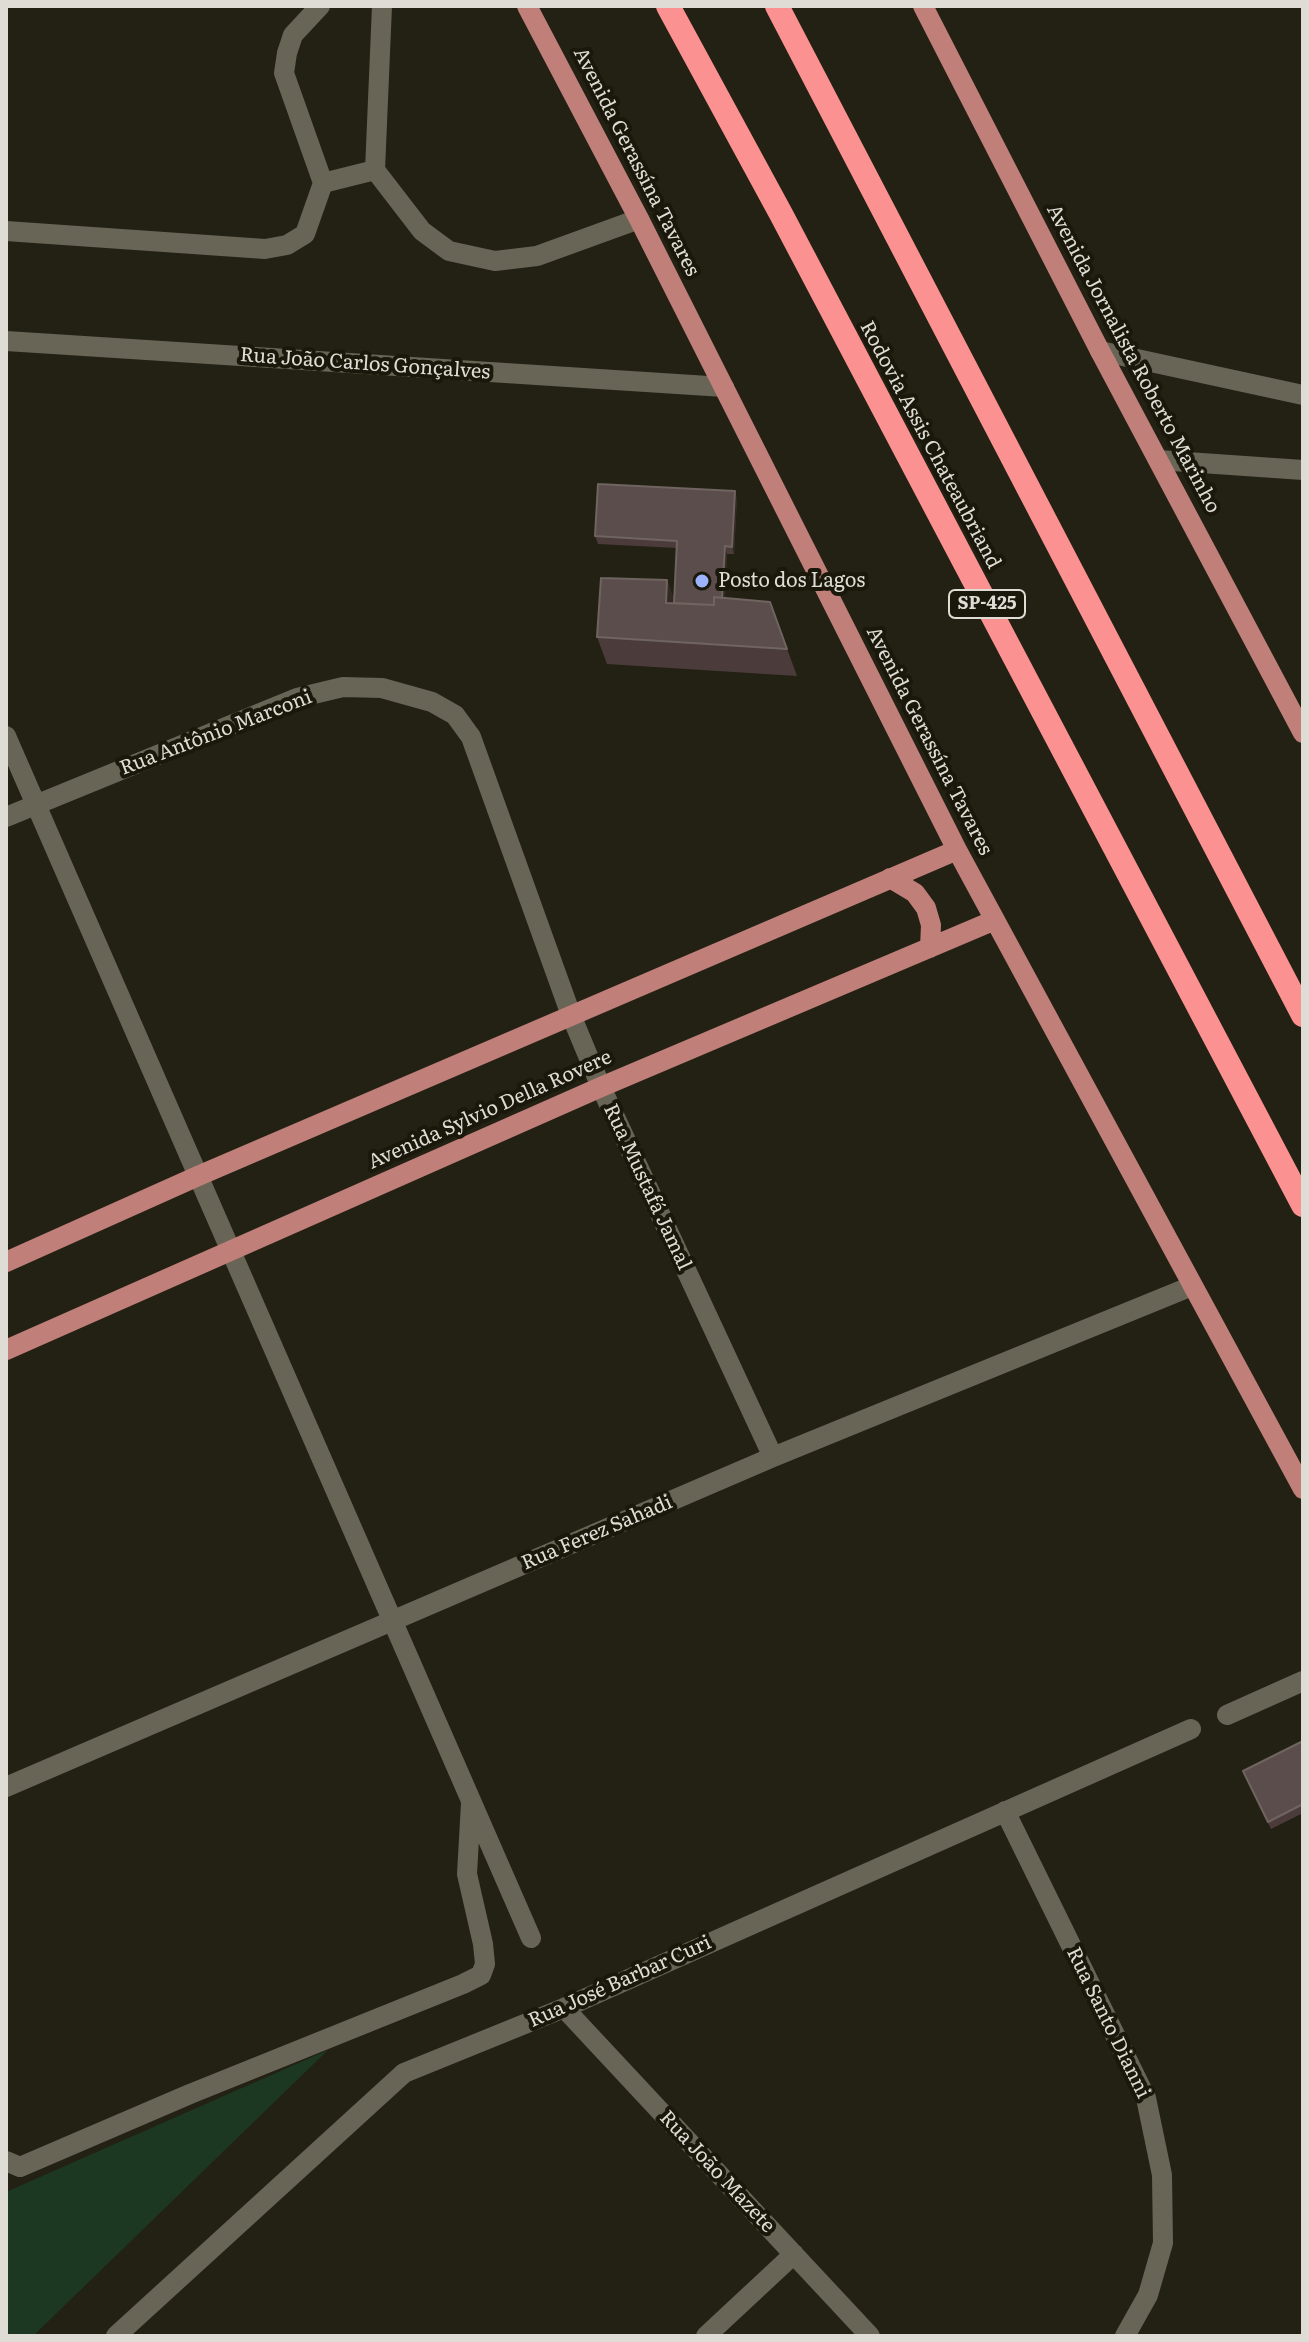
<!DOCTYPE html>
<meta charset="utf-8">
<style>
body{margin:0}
#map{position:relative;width:1309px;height:2342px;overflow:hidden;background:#232114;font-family:Literata,serif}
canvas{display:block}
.frame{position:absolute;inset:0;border:8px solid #dedcd4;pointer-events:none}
</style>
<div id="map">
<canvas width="1309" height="2342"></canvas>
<div class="frame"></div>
</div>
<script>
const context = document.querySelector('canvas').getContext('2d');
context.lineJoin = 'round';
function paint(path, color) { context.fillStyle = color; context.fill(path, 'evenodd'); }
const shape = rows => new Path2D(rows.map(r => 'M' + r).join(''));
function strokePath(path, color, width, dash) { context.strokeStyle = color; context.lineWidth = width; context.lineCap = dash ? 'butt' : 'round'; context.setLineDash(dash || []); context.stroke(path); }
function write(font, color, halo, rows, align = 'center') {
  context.font = font + ' Literata,serif'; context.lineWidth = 8; context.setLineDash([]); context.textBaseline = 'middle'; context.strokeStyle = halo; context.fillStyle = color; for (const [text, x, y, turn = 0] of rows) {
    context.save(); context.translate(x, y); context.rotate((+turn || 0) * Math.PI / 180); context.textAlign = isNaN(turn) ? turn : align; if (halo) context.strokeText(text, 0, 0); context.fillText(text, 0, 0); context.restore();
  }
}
const green = shape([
 [328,2050,33,2336,6,2336,6,2192]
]);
const minor = shape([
 [382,6,375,170,422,231,449,251,495,261,537,256,639,219],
 [323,183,375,170],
 [6,231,265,249,287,245,305,234,323,183,284,73,287,53,293,35,320,6],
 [6,341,724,387],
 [1100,351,1303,395],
 [1158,460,1303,470],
 [6,736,531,1938],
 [6,817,297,698,343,687,382,688,432,702,455,715,471,737,571,1015,601,1087,773,1457],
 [1227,1715,1303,1681],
 [6,1787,773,1457,1192,1286],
 [1005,1811,1146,2098,1162,2175,1163,2243,1148,2295,1125,2336],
 [564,2008,870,2336],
 [6,2161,20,2167,190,2094,463,1984,481,1975,485,1964,483,1944,467,1874,471,1803],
 [116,2336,404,2073,564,2008,1191,1729],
 [706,2336,794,2254]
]);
const major = shape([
 [527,6,639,219,957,850,1303,1489],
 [923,6,1100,351,1303,733],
 [890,878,915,893,926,908,931,925,930,948],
 [6,1262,198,1176,957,850],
 [6,1350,601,1087,995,920]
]);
const highway = shape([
 [668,6,781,214,1303,1205],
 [777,6,1303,1015]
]);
const wall = shape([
 [737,498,734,554,727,554,725,598,770,602,797,676,607,664,597,637,667,580,674,600,677,548,598,544,595,536],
 [1303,1741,1303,1813,1271,1829,1243,1771]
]);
const shadedWall = shape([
 [735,491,737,498,734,554,732,547],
 [725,546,727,554,723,632,721,625],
 [667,580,677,607,666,603]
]);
const building = shape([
 [598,484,735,491,732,547,725,546,722,598,714,597,714,605,674,603,677,541,595,536,598,484],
 [601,578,667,580,666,603,714,605,714,597,770,602,787,649,597,637,601,578],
 [1303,1741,1303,1804,1268,1822,1243,1771,1303,1741]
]);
const markers = [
 [702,581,8,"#9cb4fd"]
];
const shields = [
 [987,604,76]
];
const shieldNames = [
 ["SP-425",987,604]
];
const streetNames = [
 ["Avenida Gerassína Tavares",636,162,63],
 ["Avenida Jornalista Roberto Marinho",1133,359,62],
 ["Rua João Carlos Gonçalves",365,364,4],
 ["Rodovia Assis Chateaubriand",930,445,62],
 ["Rua Antônio Marconi",216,733,-21],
 ["Avenida Gerassína Tavares",929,741,63],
 ["Avenida Sylvio Della Rovere",490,1110,-24],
 ["Rua Mustafá Jamal",647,1187,65],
 ["Rua Ferez Sahadi",597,1533,-23],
 ["Rua José Barbar Curi",620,1982,-24],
 ["Rua Santo Dianni",1108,2023,64],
 ["Rua João Mazete",717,2172,47]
];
const poiNames = [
 ["Posto dos Lagos",718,581]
];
paint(green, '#1c3822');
strokePath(minor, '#686556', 20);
strokePath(major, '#c07f79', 20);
strokePath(highway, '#fb9190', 24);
paint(wall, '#4b3c3b');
paint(shadedWall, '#342a24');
paint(building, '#5b4d4b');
strokePath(building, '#6f6460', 2);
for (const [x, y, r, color] of markers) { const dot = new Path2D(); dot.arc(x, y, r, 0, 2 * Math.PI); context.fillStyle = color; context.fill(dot); strokePath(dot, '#1a180b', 3); }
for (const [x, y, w] of shields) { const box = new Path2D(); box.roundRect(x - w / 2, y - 14, w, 28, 6); context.fillStyle = '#1a180b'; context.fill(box); strokePath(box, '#dedcd4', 2); }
write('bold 18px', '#dedcd4', null, shieldNames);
write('20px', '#dedcd4', '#1a180b', streetNames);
write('20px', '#dedcd4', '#1a180b', poiNames, 'left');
</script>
